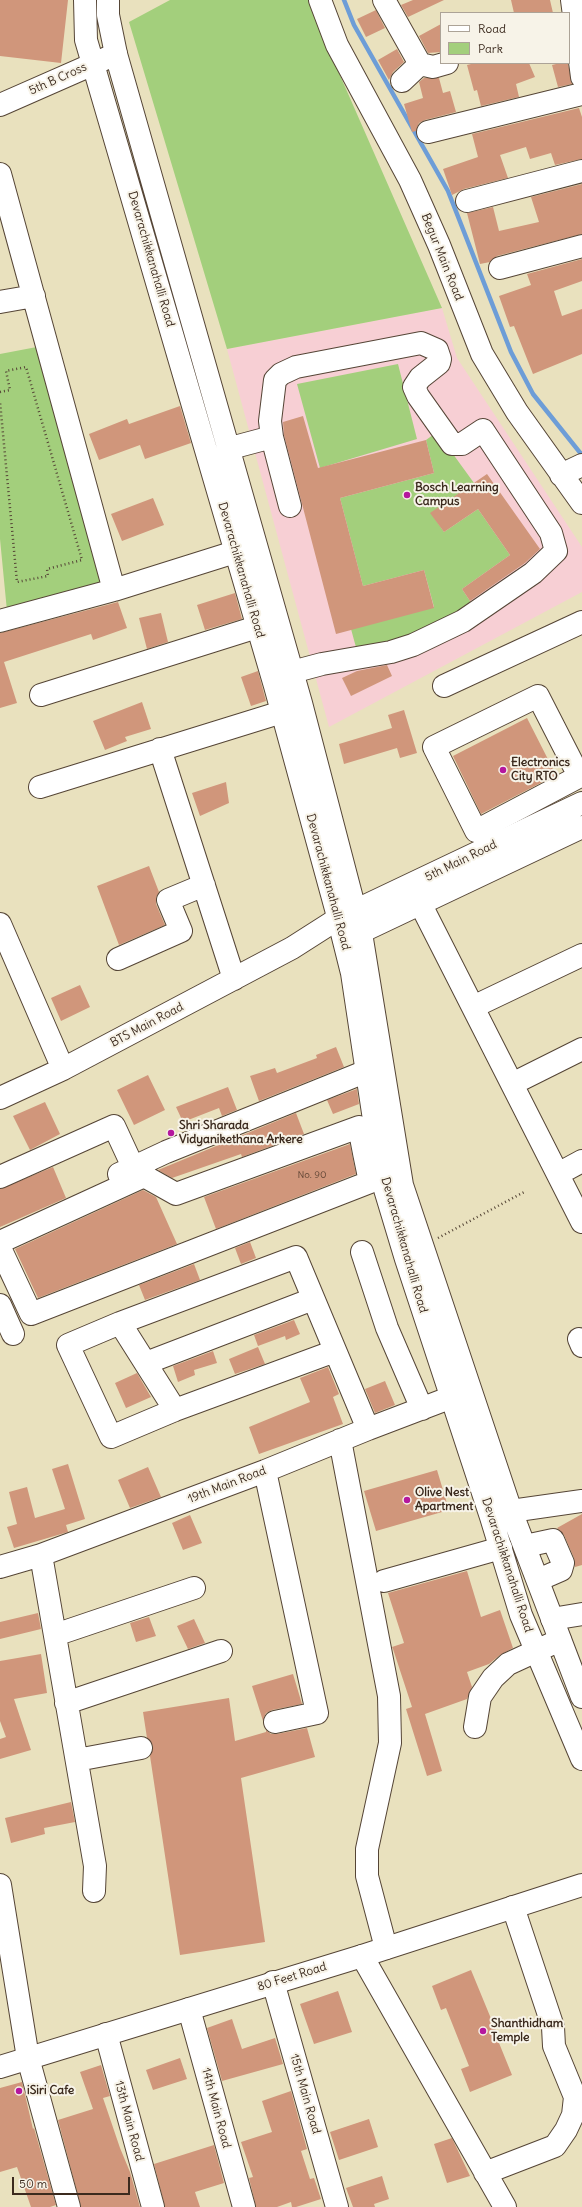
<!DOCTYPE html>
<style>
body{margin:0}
#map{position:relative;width:582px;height:2207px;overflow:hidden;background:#e9e1be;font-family:Delius,sans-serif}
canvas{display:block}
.legend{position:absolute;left:440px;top:12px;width:130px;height:52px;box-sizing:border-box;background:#f7f3e8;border:1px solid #aca397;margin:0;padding:5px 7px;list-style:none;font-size:12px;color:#3b2a1e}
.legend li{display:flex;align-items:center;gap:8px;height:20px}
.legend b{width:20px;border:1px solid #aca397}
.scale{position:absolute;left:12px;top:2177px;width:118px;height:18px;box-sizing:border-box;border:2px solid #3b2a1e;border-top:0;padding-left:5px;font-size:12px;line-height:14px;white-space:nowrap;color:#3b2a1e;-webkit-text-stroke:3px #f7f3e8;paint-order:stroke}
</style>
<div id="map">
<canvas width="582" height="2207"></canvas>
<ul class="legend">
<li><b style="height:5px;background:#fff"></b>Road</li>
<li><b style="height:11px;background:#a3cf7c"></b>Park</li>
</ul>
<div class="scale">50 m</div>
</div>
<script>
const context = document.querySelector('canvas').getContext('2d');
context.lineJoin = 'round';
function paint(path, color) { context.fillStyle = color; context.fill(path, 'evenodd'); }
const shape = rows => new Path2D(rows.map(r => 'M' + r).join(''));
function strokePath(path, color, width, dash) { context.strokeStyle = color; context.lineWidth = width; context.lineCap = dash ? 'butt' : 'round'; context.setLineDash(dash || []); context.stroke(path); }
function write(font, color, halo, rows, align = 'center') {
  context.font = font + ' Delius,sans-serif'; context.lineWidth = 4; context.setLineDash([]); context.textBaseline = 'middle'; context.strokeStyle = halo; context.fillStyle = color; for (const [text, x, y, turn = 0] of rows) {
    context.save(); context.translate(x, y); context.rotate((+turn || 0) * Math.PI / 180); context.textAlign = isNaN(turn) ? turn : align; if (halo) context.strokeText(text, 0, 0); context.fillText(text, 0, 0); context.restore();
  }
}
const built = shape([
 [442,308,457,358,582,547,582,592,329,727,227,349]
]);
const green = shape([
 [170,0,309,0,314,16,442,308,227,349,129,22],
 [42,346,112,582,7,611,0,539,0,354],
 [398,364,417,439,320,468,297,384],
 [437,432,474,483,431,513,444,532,478,509,510,555,462,589,472,604,440,629,357,651,351,629,434,607,424,570,363,586,340,498,434,473,426,440]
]);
const stream = shape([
 [344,0,354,25,448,191,511,352,533,394,582,455]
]);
const building = shape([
 [0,0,68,0,61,63,0,56],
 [413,0,444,0,408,17,401,5],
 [511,0,550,0,553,13,514,13],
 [376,10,385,28,366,37,357,19],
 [441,24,441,52,428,53,419,36],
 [397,49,404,62,393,72,389,80,378,60],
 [475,63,529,63,535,77,516,84,519,97,481,106,477,90,474,91,467,65],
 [560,63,568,63,572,84,558,87,552,65],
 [424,78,439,78,443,93,450,91,456,112,425,120,419,123,416,131,412,132,404,104,423,98,419,82],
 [579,108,582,117,582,159,555,165,551,153,530,159,526,147,500,155,508,178,464,189,452,195,443,169,478,157,472,134],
 [582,184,582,234,497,256,490,262,480,264,467,213,493,207,499,231,539,222,531,197],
 [582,259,582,281,554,291,562,316,582,309,582,354,533,374,514,326,510,327,499,296,531,285,527,274],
 [180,406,191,443,145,459,140,445,99,460,89,434,127,419,129,424],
 [303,416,318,468,426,440,434,473,340,498,363,586,424,570,434,608,336,634,284,435,283,422],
 [487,474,540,549,525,563,470,601,462,589,510,555,478,509,444,532,430,513],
 [153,498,164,525,122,541,111,514],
 [235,593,242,619,205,630,197,605],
 [118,602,127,628,93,640,91,634,4,662,17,703,0,708,0,633],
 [161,613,168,642,147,649,139,618],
 [387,665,392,676,351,696,342,678,357,671],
 [258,671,266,701,251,706,241,677],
 [142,702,151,729,125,737,127,741,105,750,93,721],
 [404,710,417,753,400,758,397,748,344,764,339,744,392,728,388,715],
 [527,718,556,775,481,814,453,756],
 [226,782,229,803,200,816,192,793],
 [149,866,159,892,156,898,156,904,165,925,119,945,97,886],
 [80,985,90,1007,61,1021,51,998],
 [336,1047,344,1067,259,1101,250,1076,275,1068,277,1073,317,1058,316,1055],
 [148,1075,165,1110,134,1125,117,1090],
 [228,1087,237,1110,222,1116,219,1108,183,1122,176,1107],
 [357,1089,359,1104,333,1114,327,1100],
 [45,1102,60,1134,30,1150,13,1116],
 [296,1113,304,1134,242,1157,241,1154,172,1178,158,1170],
 [350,1144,356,1174,216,1229,204,1197],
 [53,1167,66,1198,0,1227,0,1189],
 [143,1190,156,1197,177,1244,38,1298,15,1249],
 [250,1242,256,1258,241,1264,235,1248],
 [194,1264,200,1280,145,1300,139,1285],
 [294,1320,300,1334,286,1340,285,1336,258,1346,254,1335],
 [258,1347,265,1364,235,1374,229,1359],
 [213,1351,217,1363,194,1370,195,1375,178,1382,173,1366],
 [328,1367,339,1394,333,1397,343,1424,259,1454,249,1427,310,1402,300,1378],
 [137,1373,151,1397,126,1408,115,1383],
 [385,1381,395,1405,375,1413,365,1389],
 [68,1464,85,1519,66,1525,68,1532,14,1548,7,1527,17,1524,9,1492,27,1487,35,1518,65,1509,52,1469],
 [148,1467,161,1497,130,1508,118,1480],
 [437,1470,449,1510,376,1531,364,1491],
 [582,1514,582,1565,575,1567,574,1558,564,1535,557,1528],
 [190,1515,202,1543,183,1550,172,1523],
 [467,1571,481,1617,500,1610,513,1648,500,1655,489,1664,467,1672,472,1687,467,1699,425,1714,442,1771,427,1776,406,1709,412,1707,393,1649,392,1647,404,1643,388,1593],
 [38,1613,41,1629,0,1639,0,1622],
 [149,1617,156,1636,136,1642,130,1623],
 [194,1619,205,1643,188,1649,177,1626],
 [41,1654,47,1693,14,1699,31,1750,0,1759,0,1739,6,1737,0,1721,0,1661],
 [293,1674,302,1704,272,1710,266,1713,263,1721,252,1686],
 [229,1698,235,1741,266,1732,266,1730,271,1734,277,1734,307,1728,315,1757,241,1778,265,1942,180,1955,150,1756,153,1746,147,1738,143,1712],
 [71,1802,75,1822,44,1828,45,1834,11,1843,5,1818],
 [471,1970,499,2038,497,2038,512,2075,470,2092,461,2069,469,2066,446,2008,441,2010,432,1986],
 [338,1991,352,2032,314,2044,300,2004],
 [232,2019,242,2049,275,2038,283,2064,222,2081,207,2028],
 [180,2058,187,2079,153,2090,146,2070],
 [101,2065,110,2096,103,2098,120,2148,130,2172,140,2207,81,2207,58,2120,93,2109,80,2072],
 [22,2082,33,2129,34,2128,56,2205,50,2207,31,2207,17,2167,0,2172,0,2088],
 [291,2091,307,2149,301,2151,310,2179,314,2178,321,2199,296,2207,292,2207,291,2202,277,2207,256,2207,249,2178,253,2177,241,2142,272,2132,262,2101],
 [369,2119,378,2147,339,2160,330,2132],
 [452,2138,470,2176,447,2183,434,2144],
 [214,2145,224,2183,195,2192,200,2207,165,2207,154,2164],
 [382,2176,389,2199,374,2204,375,2207,353,2207,346,2188]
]);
const path = shape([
 [0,392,10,390,6,371,26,367,82,560,47,569,48,576,17,582,0,402],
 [438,1238,526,1191]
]);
const minor = shape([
 [320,0,337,45,410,180,439,245,482,354,517,412,582,503],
 [384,0,420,64,433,67,447,63],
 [572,0,582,77],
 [402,81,420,64],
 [0,105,116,54],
 [428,132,582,94],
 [0,174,114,590],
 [467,201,582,171],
 [500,268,582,246],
 [0,302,34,296],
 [227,449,272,437],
 [561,475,582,465],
 [290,506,272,437,270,421,275,380,281,374,296,367,421,343,437,350,440,359,439,363,420,378,414,387,418,396,452,444,462,444,483,430,551,533,556,551,533,573,463,621,413,645,391,652,322,664,292,672],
 [0,621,114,590,254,546],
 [444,686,582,622],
 [41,695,257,627],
 [160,749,234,979],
 [579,776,538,696,434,747,476,831,582,775],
 [40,787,282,712],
 [421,905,582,1222],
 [0,924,63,1069],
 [118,959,181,931,168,900,204,885],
 [473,1007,582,955],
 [512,1084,582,1049],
 [0,1098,63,1069,292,948,339,918],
 [119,1174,166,1152,367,1071],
 [558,1174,582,1161],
 [0,1177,114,1126,133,1167],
 [0,1242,144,1176,176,1194,359,1127,364,1153],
 [0,1248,31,1314,370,1182,364,1153,379,1153],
 [362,1252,387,1328,422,1409],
 [0,1305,13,1334],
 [120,1323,175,1410],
 [579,1339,582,1346],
 [335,1351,175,1410,111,1437,68,1345,120,1323,296,1257,368,1429],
 [146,1363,313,1299],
 [340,1440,389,1696,390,1743,367,1849,367,1876,386,1948],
 [265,1471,317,1713,275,1722],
 [493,1516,511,1511,582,1501],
 [525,1546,553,1540,563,1563,561,1570,538,1580],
 [41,1555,95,1866,94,1891],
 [0,1567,41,1555,265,1471,368,1429,452,1397],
 [384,1581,501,1548],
 [552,1619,582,1614],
 [55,1635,194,1588],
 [66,1703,221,1651],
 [475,1727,480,1697,493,1678,508,1664,560,1640],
 [77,1760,141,1748],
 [0,1885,28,2058,69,2207],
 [362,1956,505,2207],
 [273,1982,337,2207],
 [189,2009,244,2207],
 [106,2034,153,2207],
 [485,2173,555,2146,566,2130,573,2115,575,2097,554,2046,553,2027,513,1907]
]);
const major = shape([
 [85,0,86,40,275,686,336,909,352,973,384,1186,406,1259,491,1517,521,1615,582,1759],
 [108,0,108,15,116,54,301,703,361,933,402,1185,511,1511,582,1697],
 [342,917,582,803],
 [348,938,582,827],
 [0,2067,362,1956,582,1885]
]);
const markers = [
 [407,495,4,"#b5179e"],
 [503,770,4,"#b5179e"],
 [171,1133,4,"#b5179e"],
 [407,1500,4,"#b5179e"],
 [483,2031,4,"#b5179e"],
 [19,2091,4,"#b5179e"]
];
const numberNames = [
 ["No. 90",312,1175]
];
const streetNames = [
 ["5th B Cross",58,79,-24],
 ["Begur Main Road",442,257,68],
 ["Devarachikkanahalli Road",151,259,74],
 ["Devarachikkanahalli Road",241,570,74],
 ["5th Main Road",461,861,-26],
 ["Devarachikkanahalli Road",328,882,75],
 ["BTS Main Road",147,1025,-28],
 ["Devarachikkanahalli Road",404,1245,74],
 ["19th Main Road",227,1485,-21],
 ["Devarachikkanahalli Road",507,1565,72],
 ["80 Feet Road",292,1977,-17],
 ["15th Main Road",305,2094,74],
 ["14th Main Road",216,2108,75],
 ["13th Main Road",129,2121,75]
];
const poiNames = [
 ["Bosch Learning",415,488],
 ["Campus",415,502],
 ["Electronics",511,763],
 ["City RTO",511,777],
 ["Shri Sharada",179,1126],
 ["Vidyanikethana Arkere",179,1140],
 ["Olive Nest",415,1493],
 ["Apartment",415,1507],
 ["Shanthidham",491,2024],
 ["Temple",491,2038],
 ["iSiri Cafe",27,2091]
];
paint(built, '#f7cfd4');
paint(green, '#a3cf7c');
strokePath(stream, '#6d9dd7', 4.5);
paint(building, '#d0967b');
strokePath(minor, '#554536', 24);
strokePath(major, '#554536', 24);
strokePath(path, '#554536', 2.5, [1, 3]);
strokePath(minor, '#fff', 22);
strokePath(major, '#fff', 22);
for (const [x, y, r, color] of markers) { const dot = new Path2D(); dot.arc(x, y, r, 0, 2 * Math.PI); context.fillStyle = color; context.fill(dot); strokePath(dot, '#f7f3e8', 1.5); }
write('10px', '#604535', null, numberNames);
write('12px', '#3b2a1e', '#f7f3e8', streetNames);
write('bold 12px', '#3b2a1e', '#f7f3e8', poiNames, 'left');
</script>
